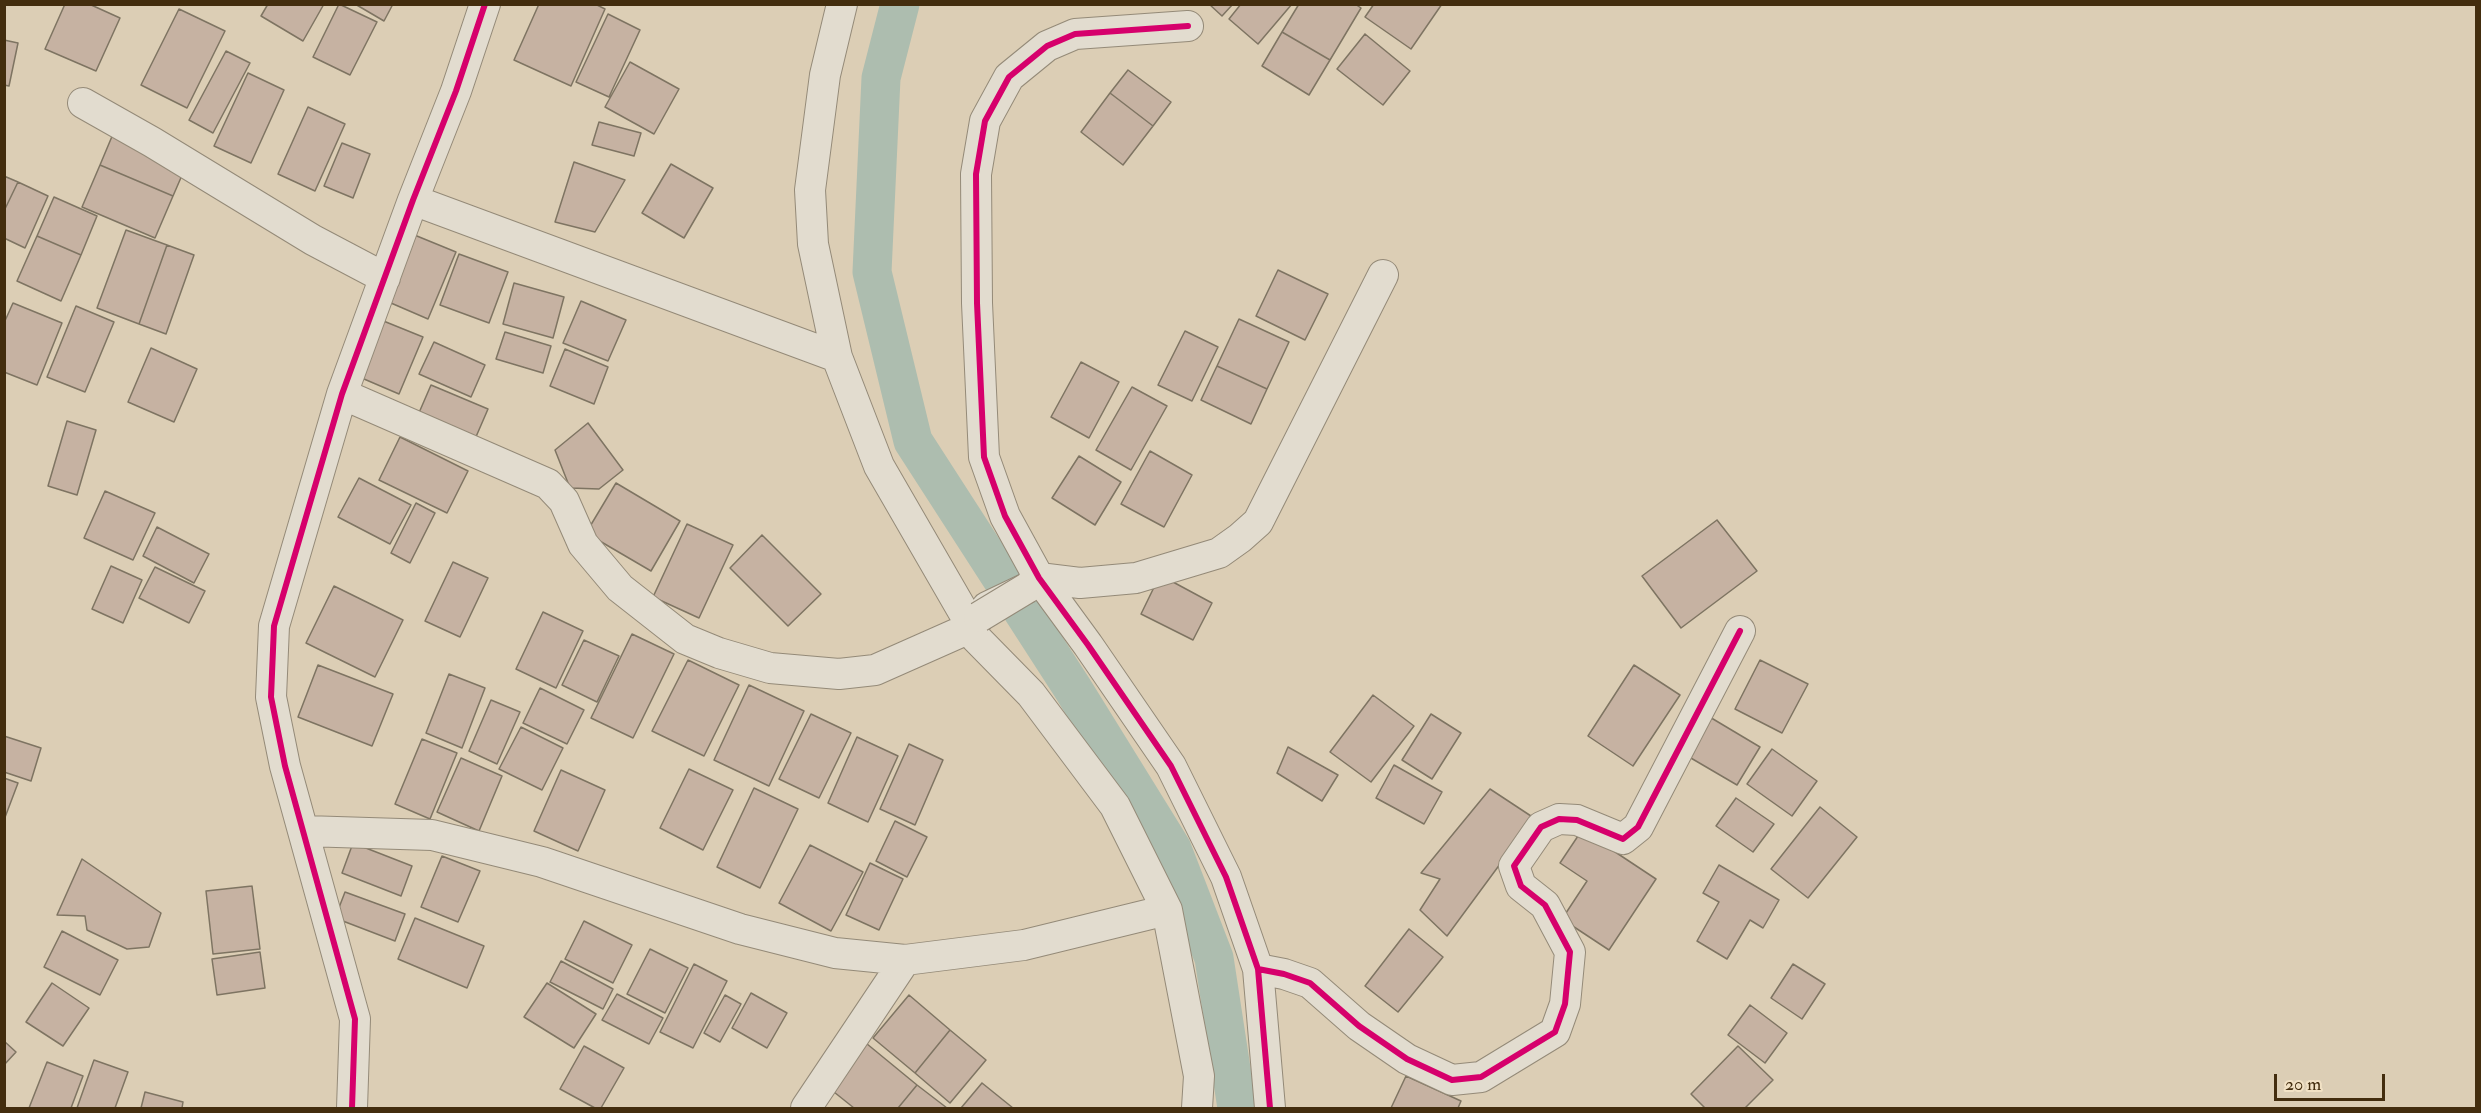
<!DOCTYPE html>
<style>
body{margin:0}
#map{position:relative;width:2481px;height:1113px;overflow:hidden;background:#dcceb5;font-family:"IM FELL Double Pica",serif}
canvas{display:block}
.frame{position:absolute;inset:0;border:6px solid #432d0e;pointer-events:none}
.scale{position:absolute;left:2274px;top:1074px;width:111px;height:27px;box-sizing:border-box;border:3px solid #432d0e;border-top:0;padding-left:8px;font-size:18px;line-height:21px;white-space:nowrap;color:#432d0e;-webkit-text-stroke:4px #f2e2c5;paint-order:stroke}
</style>
<div id="map">
<canvas width="2481" height="1113"></canvas>
<div class="frame"></div>
<div class="scale">20 m</div>
</div>
<script>
const context = document.querySelector('canvas').getContext('2d');
context.lineJoin = 'round';
const shape = rows => new Path2D(rows.map(r => 'M' + r).join(''));
function strokePath(path, color, width, dash) { context.strokeStyle = color; context.lineWidth = width; context.lineCap = dash ? 'butt' : 'round'; context.setLineDash(dash || []); context.stroke(path); }
function paint(path, color) { context.fillStyle = color; context.fill(path, 'evenodd'); }
const canal = shape([
 [900,4,881,78,872,272,913,441,1073,689,1172,849,1214,958,1237,1108]
]);
const building = shape([
 [65,4,89,4,120,18,96,71,45,49,65,4],
 [268,4,324,4,303,41,261,16,268,4],
 [339,4,377,22,350,75,313,57,339,4],
 [355,4,393,4,384,21,355,4],
 [539,4,595,4,605,9,571,86,514,60,539,4],
 [1209,4,1233,4,1222,16,1209,4],
 [1241,4,1292,4,1258,44,1229,19,1241,4],
 [1299,4,1355,4,1361,8,1330,60,1282,32,1299,4],
 [1374,4,1442,4,1411,49,1365,17,1374,4],
 [179,9,225,31,187,108,141,85,179,9],
 [608,14,640,30,609,97,576,82,608,14],
 [1282,32,1330,60,1309,95,1262,66,1282,32],
 [1365,34,1410,71,1383,105,1337,69,1365,34],
 [4,40,18,43,9,86,4,85,4,40],
 [226,51,250,63,213,133,189,120,226,51],
 [630,62,679,89,654,134,605,107,630,62],
 [1128,70,1171,102,1153,126,1110,93,1128,70],
 [248,73,284,90,251,163,214,146,248,73],
 [1110,93,1153,126,1123,165,1081,132,1110,93],
 [308,107,345,124,315,191,278,174,308,107],
 [599,122,641,133,634,156,592,145,599,122],
 [113,134,186,166,173,196,100,165,113,134],
 [342,143,370,154,353,198,324,186,342,143],
 [574,162,625,180,595,232,555,222,574,162],
 [671,164,713,188,684,238,642,213,671,164],
 [100,165,173,196,155,238,82,207,100,165],
 [4,176,18,182,4,211,4,176],
 [18,182,48,196,25,248,4,238,4,211,18,182],
 [54,197,97,216,81,255,37,236,54,197],
 [126,230,167,245,139,324,97,308,126,230],
 [412,234,456,252,428,319,384,300,412,234],
 [37,236,81,255,61,301,17,281,37,236],
 [167,245,194,255,166,334,139,324,167,245],
 [459,254,508,272,489,323,440,305,459,254],
 [1278,270,1328,294,1305,340,1256,316,1278,270],
 [514,283,564,297,553,338,503,324,514,283],
 [581,301,626,320,608,361,563,343,581,301],
 [13,303,62,323,37,385,4,372,4,323,13,303],
 [76,306,114,322,85,392,47,377,76,306],
 [1239,319,1289,342,1267,389,1217,366,1239,319],
 [381,320,423,337,399,394,357,376,381,320],
 [1185,331,1218,347,1192,401,1158,385,1185,331],
 [505,332,551,346,543,373,496,359,505,332],
 [434,342,485,365,471,397,419,374,434,342],
 [151,348,197,369,174,422,128,402,151,348],
 [565,349,608,367,594,404,550,386,565,349],
 [1081,362,1119,382,1089,438,1051,417,1081,362],
 [1217,366,1267,389,1251,424,1201,400,1217,366],
 [431,385,488,409,472,446,415,422,431,385],
 [1132,387,1167,406,1131,470,1096,450,1132,387],
 [67,421,96,430,77,495,48,486,67,421],
 [588,423,623,470,599,489,570,488,555,450,588,423],
 [400,437,468,471,447,513,379,480,400,437],
 [1150,451,1192,475,1164,527,1121,504,1150,451],
 [1079,456,1121,482,1095,525,1052,498,1079,456],
 [359,478,411,505,390,544,338,517,359,478],
 [616,483,680,521,651,571,586,533,616,483],
 [105,491,155,513,133,560,84,538,105,491],
 [416,503,435,513,410,563,391,553,416,503],
 [1717,520,1757,571,1681,628,1642,576,1717,520],
 [687,524,733,545,699,618,653,597,687,524],
 [157,527,209,554,194,583,143,556,157,527],
 [762,535,821,594,788,626,730,568,762,535],
 [453,562,488,578,460,637,425,621,453,562],
 [111,566,142,580,123,623,92,609,111,566],
 [155,567,205,591,189,623,139,598,155,567],
 [1160,575,1212,603,1193,640,1141,614,1160,575],
 [334,586,403,620,375,677,306,643,334,586],
 [543,612,583,631,556,688,516,669,543,612],
 [632,634,674,654,633,738,591,718,632,634],
 [584,640,619,656,597,702,562,685,584,640],
 [688,660,739,685,704,756,652,731,688,660],
 [1760,660,1808,684,1782,733,1735,709,1760,660],
 [318,665,393,694,372,746,298,717,318,665],
 [1634,665,1680,695,1633,766,1588,736,1634,665],
 [449,674,485,688,462,748,426,733,449,674],
 [749,685,804,711,769,786,714,760,749,685],
 [540,688,584,710,567,744,523,723,540,688],
 [1373,695,1414,726,1371,782,1330,752,1373,695],
 [491,700,520,712,497,764,469,751,491,700],
 [811,714,851,733,819,798,779,779,811,714],
 [1431,714,1461,733,1432,779,1402,760,1431,714],
 [1708,716,1760,747,1737,785,1684,754,1708,716],
 [521,727,563,748,542,790,499,769,521,727],
 [4,736,41,748,31,781,4,772,4,736],
 [857,737,898,756,868,822,828,803,857,737],
 [422,739,457,753,430,819,395,804,422,739],
 [909,744,943,760,915,825,880,809,909,744],
 [1288,747,1338,775,1322,801,1277,773,1288,747],
 [1772,749,1817,781,1792,816,1747,784,1772,749],
 [461,758,502,776,479,831,437,812,461,758],
 [1394,765,1442,792,1424,824,1376,798,1394,765],
 [689,769,733,790,703,850,660,828,689,769],
 [561,770,605,790,578,851,534,831,561,770],
 [4,778,18,783,4,820,4,778],
 [754,788,798,809,760,888,717,867,754,788],
 [1490,789,1534,818,1447,936,1420,910,1440,879,1421,873,1490,789],
 [1736,798,1774,824,1753,852,1716,826,1736,798],
 [1820,807,1857,837,1808,898,1771,869,1820,807],
 [895,821,927,837,907,877,876,861,895,821],
 [1582,830,1656,879,1609,950,1562,919,1587,881,1560,863,1582,830],
 [353,843,412,866,401,896,342,873,353,843],
 [810,845,863,872,831,931,779,903,810,845],
 [442,856,480,871,458,922,421,907,442,856],
 [82,859,161,913,149,947,127,949,87,930,85,916,57,915,82,859],
 [870,863,903,879,879,930,846,915,870,863],
 [1719,865,1779,900,1763,928,1750,920,1727,959,1697,941,1719,902,1703,893,1719,865],
 [252,886,260,949,213,954,206,891,252,886],
 [345,892,405,914,395,941,335,918,345,892],
 [415,918,484,946,467,988,398,959,415,918],
 [584,921,632,945,613,983,565,959,584,921],
 [1409,929,1443,957,1398,1012,1365,986,1409,929],
 [62,931,118,960,100,995,44,967,62,931],
 [650,949,688,968,665,1013,627,994,650,949],
 [260,952,265,988,217,995,212,959,260,952],
 [561,961,613,989,603,1009,550,982,561,961],
 [694,964,727,981,693,1048,660,1032,694,964],
 [1793,964,1825,984,1802,1019,1771,998,1793,964],
 [52,983,89,1008,63,1046,26,1022,52,983],
 [547,983,596,1014,574,1048,524,1017,547,983],
 [751,993,787,1013,767,1048,732,1028,751,993],
 [617,994,663,1018,649,1044,602,1020,617,994],
 [725,995,741,1004,720,1042,704,1033,725,995],
 [909,995,950,1030,915,1073,873,1038,909,995],
 [1750,1005,1787,1033,1765,1063,1728,1035,1750,1005],
 [950,1030,986,1060,950,1103,915,1073,950,1030],
 [861,1039,917,1085,898,1108,854,1108,824,1084,861,1039],
 [4,1041,16,1052,4,1065,4,1041],
 [584,1046,624,1068,601,1108,595,1108,560,1089,584,1046],
 [1738,1046,1773,1080,1745,1108,1705,1108,1691,1094,1738,1046],
 [94,1060,128,1072,115,1108,77,1108,94,1060],
 [47,1062,83,1076,71,1108,29,1108,47,1062],
 [1406,1076,1461,1101,1458,1108,1391,1108,1406,1076],
 [982,1083,1013,1108,961,1108,982,1083],
 [917,1085,947,1108,898,1108,917,1085],
 [145,1092,183,1102,182,1108,141,1108,145,1092]
]);
const minor = shape([
 [842,4,825,75,810,190,813,244,837,357,879,466,972,627],
 [1188,26,1075,34,1047,46,1009,77,985,121,976,174,977,303,984,457,1005,516,1039,578,1088,645,1171,766,1226,877,1258,969,1270,1108],
 [83,103,152,142,313,240,385,278],
 [413,200,837,357],
 [342,394,548,484,564,501,583,544,620,588,685,639,719,653,770,668,839,674,875,670,972,627,987,607,1027,588,1039,578,1080,583,1136,578,1219,553,1240,538,1258,522,1383,275],
 [979,617,972,627,976,638,1031,694,1115,806,1167,910,1199,1076,1197,1108],
 [305,831,432,835,542,862,740,929,835,953,905,960,1024,945,1167,910],
 [1258,969,1284,974,1310,983,1359,1026,1407,1059,1452,1080,1481,1077,1555,1032,1565,1004,1570,952,1545,905,1521,886,1514,866,1541,827,1559,819,1577,820,1623,839,1638,827,1740,631],
 [352,1108,355,1019,285,766,271,697,274,626,342,394,413,200,456,91,485,4],
 [806,1108,905,960]
]);
const minorBridge = shape([
 [979,617,1027,588]
]);
const cycleway = shape([
 [1188,26,1075,34,1047,46,1009,77,985,121,976,174,977,303,984,457,1005,516,1039,578,1088,645,1171,766,1226,877,1258,969,1270,1108],
 [1258,969,1284,974,1310,983,1359,1026,1407,1059,1452,1080,1481,1077,1555,1032,1565,1004,1570,952,1545,905,1521,886,1514,866,1541,827,1559,819,1577,820,1623,839,1638,827,1740,631],
 [352,1108,355,1019,285,766,271,697,274,626,342,394,413,200,456,91,485,4]
]);
strokePath(canal, '#adbdaf', 39);
paint(building, '#c6b2a2');
strokePath(building, '#7e7462', 1.5);
strokePath(minor, '#948a78', 32);
strokePath(minor, '#e2dccf', 30);
strokePath(minorBridge, '#948a78', 32, []);
strokePath(minorBridge, '#e2dccf', 30);
strokePath(cycleway, '#d6006c', 6);
</script>
